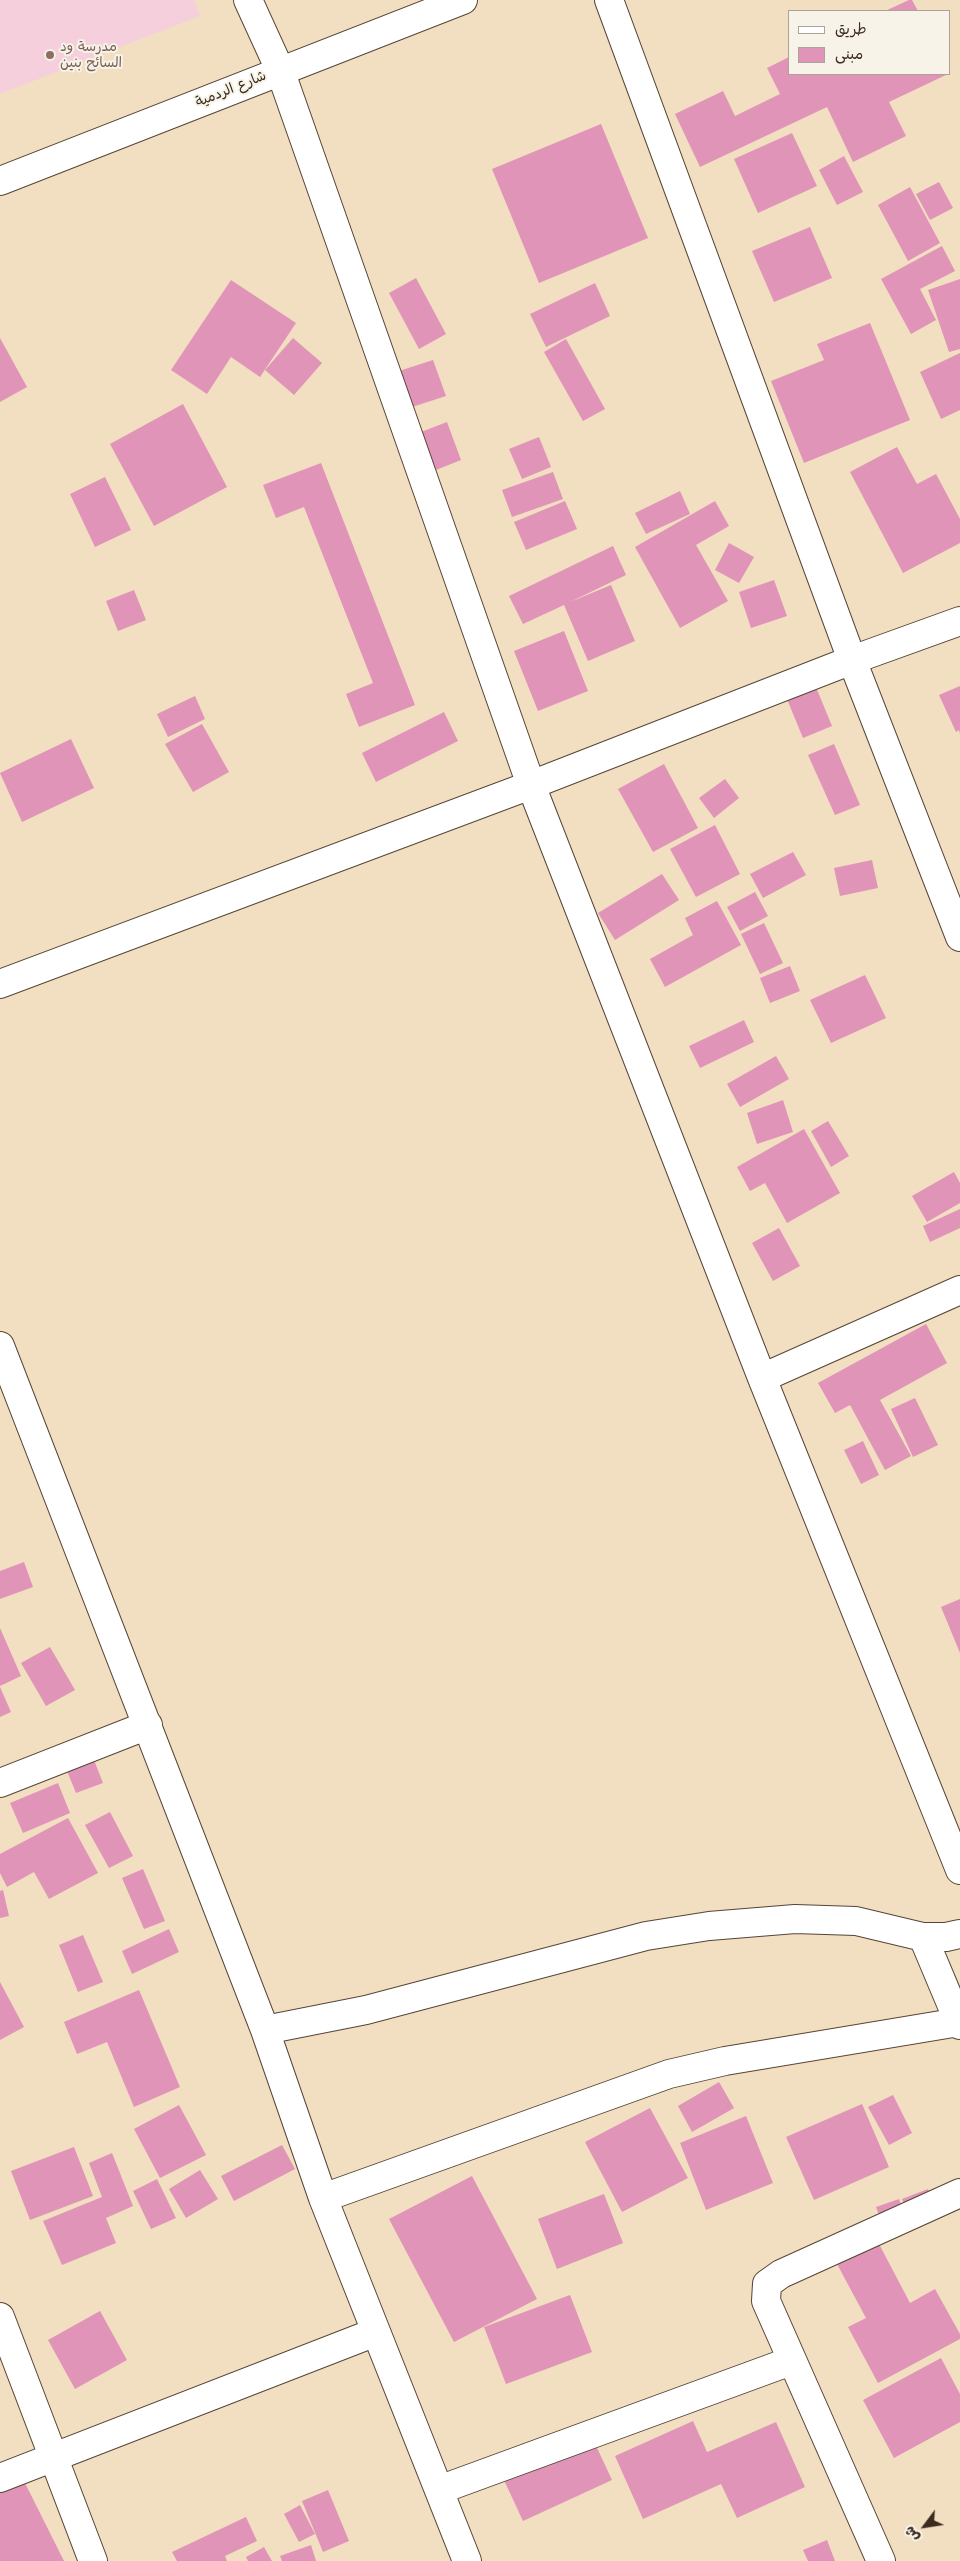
<!DOCTYPE html>
<meta charset="utf-8">
<style>
body{margin:0}
#map{position:relative;width:960px;height:2561px;overflow:hidden;background:#f2dec1;font-family:"Comic Neue","Playpen Sans Arabic",sans-serif}
canvas{display:block}
.legend{position:absolute;left:788px;top:10px;width:162px;height:65px;box-sizing:border-box;background:#f7f3e8;border:1px solid #aca397;margin:0;padding:6px 9px;list-style:none;font-size:15px;color:#3b2a1e}
.legend li{display:flex;align-items:center;gap:10px;height:25px}
.legend b{width:25px;border:1px solid #aca397}
.north{position:absolute;left:900px;top:2501px;width:50px;height:50px;-webkit-text-stroke:4px #f7f3e8;paint-order:stroke;rotate:239deg;font-size:14px;font-weight:700;line-height:20px;text-align:center;color:#3b2a1e}
.north::after{content:'';display:block;margin:auto;width:18px;height:22px;background:#3b2a1e;clip-path:polygon(50% 0,100% 100%,50% 72%,0 100%)}
</style>
<div id="map">
<canvas width="960" height="2561"></canvas>
<ul class="legend">
<li><b style="height:6px;background:#fff"></b>طريق</li>
<li><b style="height:14px;background:#e094b8"></b>مبنى</li>
</ul>
<div class="north">ش</div>
</div>
<script>
const context = document.querySelector('canvas').getContext('2d');
context.lineJoin = 'round';
function paint(path, color) { context.fillStyle = color; context.fill(path, 'evenodd'); }
const shape = rows => new Path2D(rows.map(r => 'M' + r).join(''));
function strokePath(path, color, width, dash) { context.strokeStyle = color; context.lineWidth = width; context.lineCap = dash ? 'butt' : 'round'; context.setLineDash(dash || []); context.stroke(path); }
function write(font, color, halo, rows, align = 'center') {
  context.font = font + ' "Comic Neue","Playpen Sans Arabic",sans-serif'; context.lineWidth = 4; context.setLineDash([]); context.textBaseline = 'middle'; context.strokeStyle = halo; context.fillStyle = color; for (const [text, x, y, turn = 0] of rows) {
    context.save(); context.translate(x, y); context.rotate((+turn || 0) * Math.PI / 180); context.textAlign = isNaN(turn) ? turn : align; if (halo) context.strokeText(text, 0, 0); context.fillText(text, 0, 0); context.restore();
  }
}
const built = shape([
 [0,0,194,0,200,16,0,94]
]);
const building = shape([
 [909,0,912,0,918,11,885,11],
 [789,57,789,74,948,74,889,102,906,136,853,162,827,107,700,167,675,114,723,91,735,116,780,94,767,68],
 [601,124,648,238,539,283,492,169],
 [792,133,817,186,758,213,734,159],
 [844,156,863,192,837,205,819,170],
 [939,182,953,208,930,220,916,194],
 [910,187,940,243,908,261,878,205],
 [810,227,832,278,774,302,752,251],
 [942,246,955,271,920,289,936,320,911,334,881,279],
 [416,278,446,334,419,349,389,293],
 [960,279,960,349,949,352,928,290],
 [231,280,296,323,260,377,231,357,207,394,171,370],
 [595,283,610,316,546,347,530,314],
 [870,323,910,420,804,463,771,381,824,360,817,344],
 [0,338,27,387,0,402],
 [293,338,322,363,294,395,265,370],
 [566,339,605,409,583,421,544,352],
 [960,353,960,410,941,419,920,372],
 [433,360,446,396,412,407,399,371],
 [183,404,227,487,154,526,110,444],
 [447,422,461,460,436,470,421,432],
 [539,437,551,467,522,479,509,449],
 [897,447,917,484,936,474,960,519,960,543,903,573,850,472],
 [321,463,415,705,359,727,346,694,373,683,304,507,276,518,263,485],
 [553,472,563,499,512,517,502,490],
 [105,477,131,530,95,547,70,494],
 [680,491,690,514,646,534,635,513],
 [565,501,577,529,526,550,514,522],
 [715,501,729,526,696,545,728,601,680,628,635,547],
 [729,543,754,557,739,583,715,570],
 [613,546,626,575,570,602,611,585,635,641,588,661,564,605,523,624,509,596],
 [774,580,787,616,751,628,739,592],
 [134,590,146,620,118,631,106,601],
 [564,631,588,691,538,711,514,651],
 [813,680,832,726,803,738,784,692],
 [960,686,960,734,959,730,956,732,939,695],
 [195,696,205,719,168,737,157,714],
 [444,712,458,741,376,782,362,753],
 [202,724,229,772,193,792,165,744],
 [71,739,94,788,22,822,0,773],
 [834,744,860,805,835,815,808,755],
 [664,764,698,828,653,852,618,789],
 [725,779,739,798,714,818,699,798],
 [715,825,740,874,696,897,670,849],
 [793,852,806,875,763,898,750,874],
 [872,860,878,888,840,896,834,868],
 [662,874,679,900,615,940,598,913],
 [755,892,768,916,740,931,727,907],
 [717,901,741,945,665,987,650,959,693,935,685,918],
 [764,923,783,963,760,974,741,934],
 [790,966,800,991,770,1003,760,978],
 [865,975,886,1018,831,1043,810,1000],
 [744,1020,754,1042,700,1068,689,1046],
 [776,1056,789,1079,740,1107,727,1084],
 [783,1100,793,1132,757,1144,747,1113],
 [828,1121,849,1156,831,1167,811,1131],
 [804,1129,840,1193,787,1223,765,1183,750,1191,737,1167],
 [954,1172,960,1183,960,1203,927,1222,912,1196],
 [960,1209,960,1228,930,1242,923,1226],
 [779,1228,800,1266,773,1281,752,1243],
 [926,1324,947,1363,880,1400,911,1456,885,1470,850,1405,835,1413,818,1383],
 [915,1398,938,1445,913,1457,891,1409],
 [863,1441,879,1475,861,1484,844,1450],
 [24,1562,33,1587,0,1599,0,1571],
 [960,1599,960,1653,941,1607],
 [0,1628,21,1676,0,1686],
 [50,1647,75,1690,46,1706,21,1663],
 [0,1687,11,1712,0,1717],
 [94,1760,103,1783,76,1793,67,1771],
 [58,1783,70,1813,23,1833,10,1803],
 [110,1812,133,1856,109,1868,85,1825],
 [68,1818,98,1873,49,1899,34,1872,7,1887,0,1873,0,1854],
 [143,1869,165,1921,144,1929,122,1878],
 [3,1890,9,1916,0,1918,0,1891],
 [169,1929,179,1952,132,1974,122,1951],
 [83,1935,103,1982,78,1992,59,1945],
 [0,1982,24,2027,0,2040],
 [139,1990,180,2087,134,2107,107,2042,77,2054,64,2022],
 [719,2082,734,2108,692,2132,678,2106],
 [893,2095,912,2133,889,2145,868,2107],
 [862,2104,889,2167,814,2200,786,2137],
 [179,2105,206,2155,160,2178,134,2129],
 [650,2108,688,2178,622,2212,585,2142],
 [746,2116,773,2183,706,2210,680,2143],
 [282,2145,295,2169,234,2201,221,2176],
 [74,2147,93,2196,30,2220,11,2171],
 [112,2153,133,2206,106,2218,116,2243,62,2265,43,2221,102,2197,89,2163],
 [200,2170,218,2199,186,2218,169,2189],
 [472,2176,537,2299,454,2342,389,2219],
 [157,2179,176,2218,151,2229,133,2191],
 [928,2189,938,2213,911,2223,902,2199],
 [604,2194,623,2243,557,2269,538,2219],
 [899,2199,909,2228,887,2236,876,2207],
 [878,2242,910,2303,935,2289,960,2334,960,2339,878,2383,848,2327,866,2318,837,2264],
 [570,2295,592,2352,506,2384,484,2327],
 [100,2311,127,2360,75,2389,48,2340],
 [941,2358,960,2394,960,2422,894,2458,863,2400],
 [693,2421,707,2452,776,2422,805,2487,737,2518,721,2484,643,2519,615,2456],
 [585,2422,612,2480,523,2521,496,2463],
 [14,2461,64,2561,0,2561,0,2468],
 [328,2490,349,2541,323,2552,302,2501],
 [300,2505,315,2534,299,2542,284,2514],
 [246,2517,257,2541,225,2556,227,2561,177,2561,172,2552],
 [827,2540,835,2561,808,2561,803,2550],
 [311,2545,316,2561,282,2561,280,2556],
 [264,2547,272,2561,248,2561,246,2557]
]);
const street = shape([
 [248,0,280,70,531,785,762,1378,960,1870],
 [609,0,852,660,960,937],
 [0,984,531,785,852,660,960,621],
 [0,1346,265,2030,323,2198,467,2561],
 [762,1378,960,1290],
 [0,1783,148,1725],
 [923,1937,960,2025],
 [265,2030,366,2010,646,1936,709,1926,795,1919,856,1921,923,1937,946,1937,960,1934],
 [323,2198,669,2074,725,2061,959,2022],
 [0,2317,93,2561],
 [0,2478,376,2332],
 [439,2490,791,2361],
 [881,2561,766,2301,767,2284,781,2274,960,2193]
]);
const secondary = shape([
 [0,181,463,0]
]);
const markers = [
 [50,55,5,"#8d6e63"]
];
const educationNames = [
 ["مدرسة ود",60,47],
 ["السائح بنين",60,63]
];
const streetNames = [
 ["شارع الردمية",231,89,-22]
];
paint(built, '#f5cfdc');
paint(building, '#e094b8');
strokePath(street, '#564536', 30);
strokePath(secondary, '#564536', 30);
strokePath(street, '#fff', 28);
strokePath(secondary, '#fff', 28);
for (const [x, y, r, color] of markers) { const dot = new Path2D(); dot.arc(x, y, r, 0, 2 * Math.PI); context.fillStyle = color; context.fill(dot); strokePath(dot, '#f7f3e8', 2); }
write('14px', '#785e54', '#f7f3e8', educationNames, 'left');
write('14px', '#3b2a1e', '#f7f3e8', streetNames);
</script>
